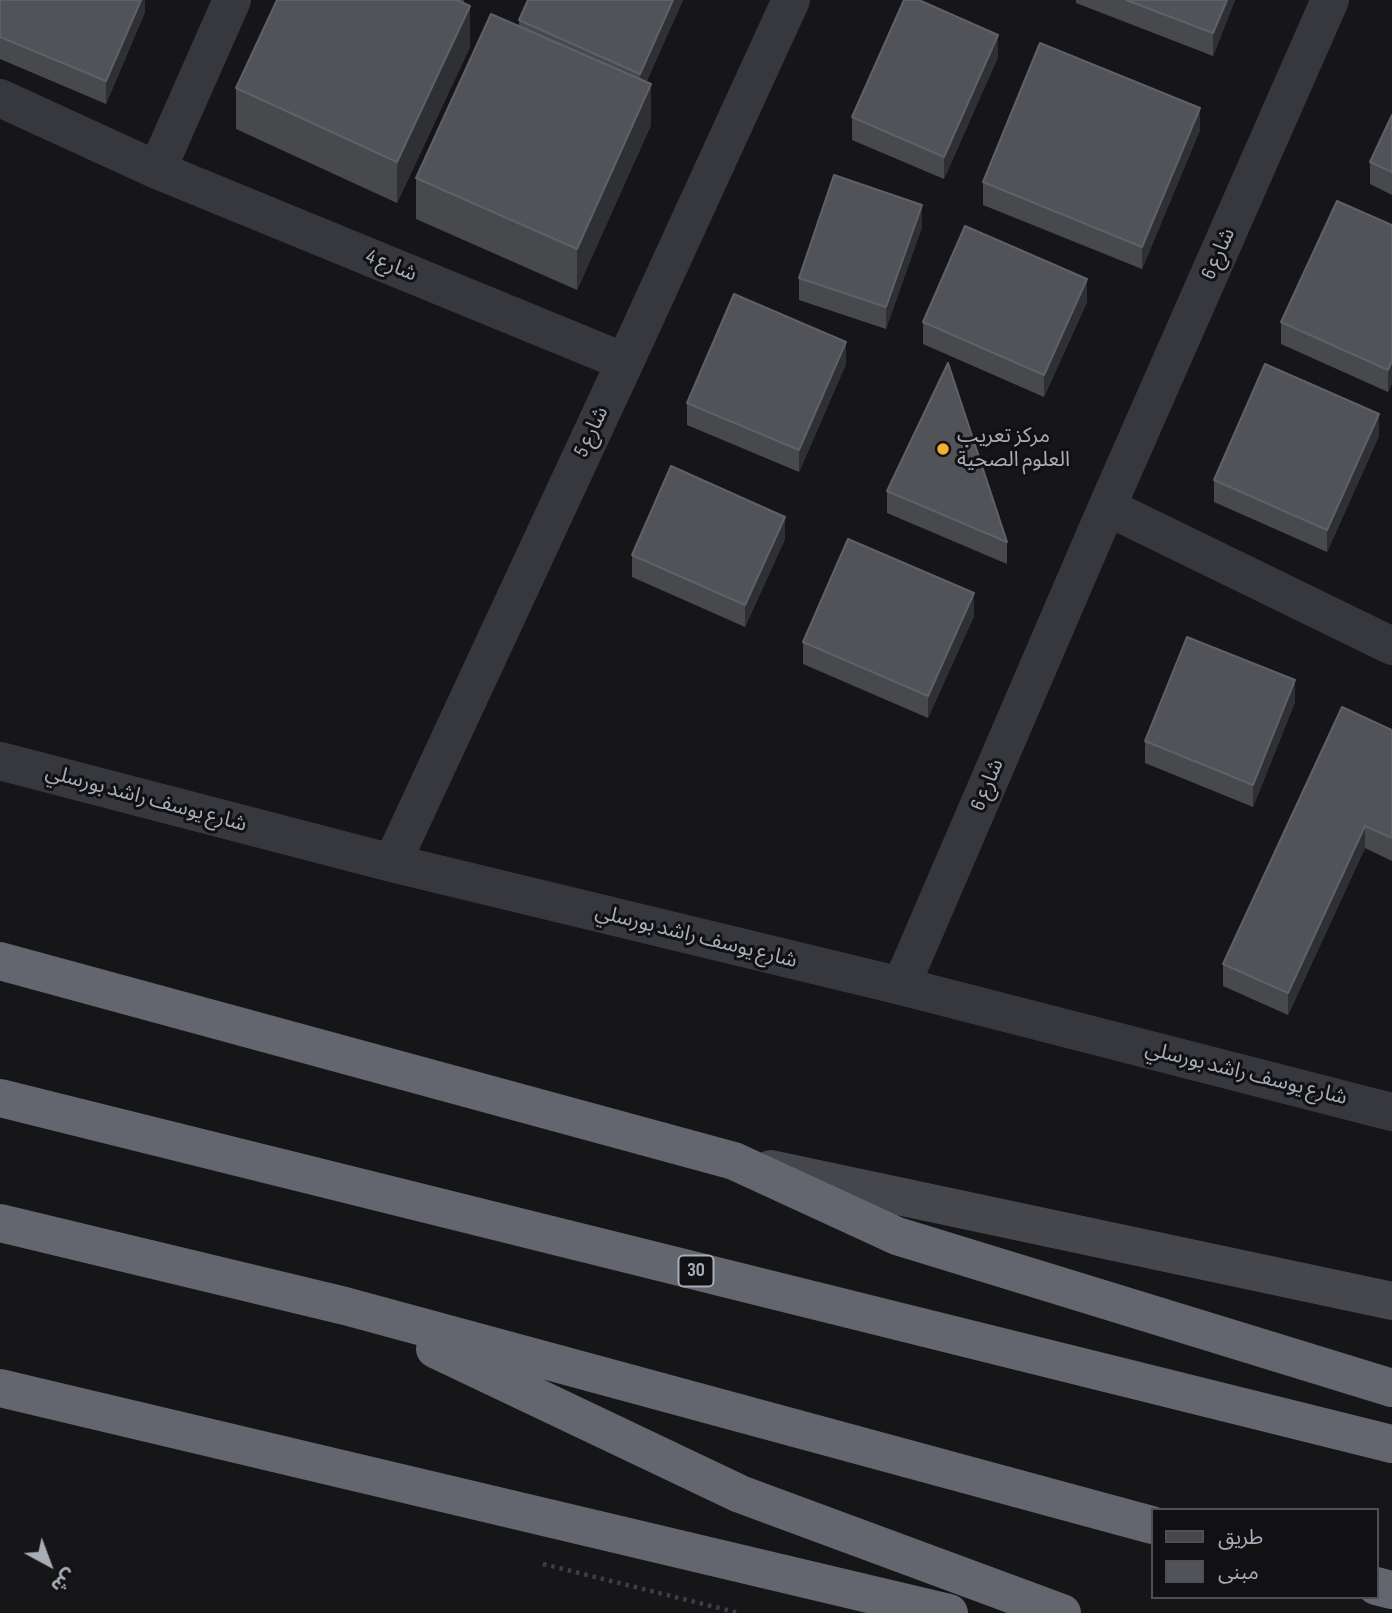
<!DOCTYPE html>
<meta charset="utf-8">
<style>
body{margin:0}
#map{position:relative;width:1392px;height:1613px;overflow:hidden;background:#161618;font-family:"Sofia Sans Condensed","Noto Sans Arabic",sans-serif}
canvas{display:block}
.legend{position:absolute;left:1151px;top:1508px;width:228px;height:91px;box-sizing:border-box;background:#111113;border:2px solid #4d4f55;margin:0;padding:9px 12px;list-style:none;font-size:21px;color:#a8adb8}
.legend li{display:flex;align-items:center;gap:14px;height:35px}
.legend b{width:35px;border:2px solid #4d4f55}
.north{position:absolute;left:14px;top:1529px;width:70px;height:70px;-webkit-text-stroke:5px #111113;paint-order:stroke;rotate:139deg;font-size:19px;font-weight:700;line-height:28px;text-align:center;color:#a8adb8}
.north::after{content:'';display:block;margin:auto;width:24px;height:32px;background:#a8adb8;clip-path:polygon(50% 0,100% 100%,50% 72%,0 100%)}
</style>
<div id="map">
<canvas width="1392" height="1613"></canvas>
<ul class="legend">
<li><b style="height:9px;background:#45474d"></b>طريق</li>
<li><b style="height:19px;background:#525359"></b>مبنى</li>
</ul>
<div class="north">ش</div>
</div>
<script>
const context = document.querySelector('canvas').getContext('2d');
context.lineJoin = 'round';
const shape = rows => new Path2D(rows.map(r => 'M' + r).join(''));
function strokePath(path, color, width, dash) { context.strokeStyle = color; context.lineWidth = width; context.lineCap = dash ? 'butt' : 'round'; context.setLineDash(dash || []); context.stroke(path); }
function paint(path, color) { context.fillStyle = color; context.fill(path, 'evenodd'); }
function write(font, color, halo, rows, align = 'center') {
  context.font = font + ' "Sofia Sans Condensed","Noto Sans Arabic",sans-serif'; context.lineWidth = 6; context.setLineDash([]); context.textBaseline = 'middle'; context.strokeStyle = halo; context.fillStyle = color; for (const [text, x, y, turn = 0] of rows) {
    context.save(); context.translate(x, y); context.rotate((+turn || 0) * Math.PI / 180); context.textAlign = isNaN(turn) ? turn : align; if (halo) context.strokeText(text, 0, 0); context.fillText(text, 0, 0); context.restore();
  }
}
const path = shape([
 [543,1564,739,1613]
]);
const minor = shape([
 [0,98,157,170,625,362],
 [157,170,232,0],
 [1107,507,1392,646],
 [0,761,392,863,901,986,1392,1112],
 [392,863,625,362,791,0],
 [901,986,1107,507,1330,0]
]);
const secondary = shape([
 [771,1169,1392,1301]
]);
const motorway = shape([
 [0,961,734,1161,897,1236,1392,1388],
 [0,1098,1392,1444],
 [0,1223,345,1306,1152,1525],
 [435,1349,740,1494,1062,1613],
 [0,1388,949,1613],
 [1376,1586,1392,1590]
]);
const wall = shape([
 [0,0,145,0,145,12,106,104,0,59],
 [277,0,464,0,463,3,470,47,397,203,236,129,236,88],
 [683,0,646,82,651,125,577,290,416,219,416,178,519,26,519,20],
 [1076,0,1235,0,1213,56,1076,3],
 [998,57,944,179,852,140,852,117],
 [1392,115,1392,195,1370,184,1370,162],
 [1200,130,1142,269,983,205,983,182],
 [1392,225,1392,383,1388,392,1281,344,1281,322],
 [922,227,886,329,799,300,799,278],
 [1087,302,1044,397,923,344,923,322],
 [846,364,799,472,687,425,687,403],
 [1379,436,1327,552,1214,502,1214,480],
 [887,491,1007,542,1007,564,887,513],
 [785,539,745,627,632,577,632,555],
 [974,616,928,718,803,664,803,642],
 [1295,702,1253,807,1145,763,1145,741],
 [1392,730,1392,861,1365,848,1288,1015,1223,986,1223,964]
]);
const shadedWall = shape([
 [141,0,145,0,145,12,106,104,106,81],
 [673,0,683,0,640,97,640,74],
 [1227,0,1235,0,1213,56,1213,33],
 [470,6,470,47,397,203,397,162],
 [998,35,998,57,944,179,944,157],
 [651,84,651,125,577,290,577,249],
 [1200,108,1200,130,1142,269,1142,247],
 [922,205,922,227,886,329,886,307],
 [1087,279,1087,302,1044,397,1044,375],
 [846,342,846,364,799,472,799,450],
 [1392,361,1392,383,1388,392,1388,370],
 [1379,414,1379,436,1327,552,1327,530],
 [785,517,785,539,745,627,745,605],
 [974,593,974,616,928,718,928,696],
 [1295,680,1295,702,1253,807,1253,785],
 [1365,826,1365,848,1288,1015,1288,993]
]);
const building = shape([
 [0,0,141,0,106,81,0,37,0,0],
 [277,0,457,0,470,6,397,162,236,88,277,0],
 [528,0,673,0,640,74,519,20,528,0],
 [904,0,919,0,998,35,944,157,852,117,904,0],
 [1126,0,1227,0,1213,33,1126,0],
 [491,14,651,84,577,249,416,178,491,14],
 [1040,43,1200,108,1142,247,983,182,1040,43],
 [1392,115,1392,172,1370,162,1392,115],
 [834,175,922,205,886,307,799,278,834,175],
 [1337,201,1392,225,1392,361,1388,370,1281,322,1337,201],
 [965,226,1087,279,1044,375,923,322,965,226],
 [734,294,846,342,799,450,687,403,734,294],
 [948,363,1007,542,887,491,948,363],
 [1265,364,1379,414,1327,530,1214,480,1265,364],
 [671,466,785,517,745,605,632,555,671,466],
 [848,539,974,593,928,696,803,642,848,539],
 [1187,637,1295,680,1253,785,1145,741,1187,637],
 [1342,707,1392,730,1392,838,1365,826,1288,993,1223,964,1342,707]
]);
const markers = [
 [943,449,7,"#f2b134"]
];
const shields = [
 [696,1271,35]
];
const shieldNames = [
 ["30",696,1271]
];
const streetNames = [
 ["شارع 6",1219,254,-66],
 ["شارع 4",391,266,22],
 ["شارع 5",592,432,-65],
 ["شارع 6",988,785,-67],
 ["شارع يوسف راشد بورسلي",146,799,15],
 ["شارع يوسف راشد بورسلي",696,937,14],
 ["شارع يوسف راشد بورسلي",1246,1074,14]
];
const poiNames = [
 ["مركز تعريب",957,437],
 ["العلوم الصحية",957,461]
];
strokePath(path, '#3d3f44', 4.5, [3.5, 5]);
strokePath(minor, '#37383d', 38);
strokePath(secondary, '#45474d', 38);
strokePath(motorway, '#63666e', 38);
paint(wall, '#47494d');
paint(shadedWall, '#2f3033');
paint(building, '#525359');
strokePath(building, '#5f6168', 2);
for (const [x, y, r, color] of markers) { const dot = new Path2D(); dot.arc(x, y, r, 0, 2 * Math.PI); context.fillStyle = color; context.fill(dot); strokePath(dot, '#111113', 2.5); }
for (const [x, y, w] of shields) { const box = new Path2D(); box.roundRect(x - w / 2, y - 15.5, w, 31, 5); context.fillStyle = '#111113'; context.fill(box); strokePath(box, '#a8adb8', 2); }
write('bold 19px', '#a8adb8', null, shieldNames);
write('21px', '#a8adb8', '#111113', streetNames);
write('21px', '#a8adb8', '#111113', poiNames, 'left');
</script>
